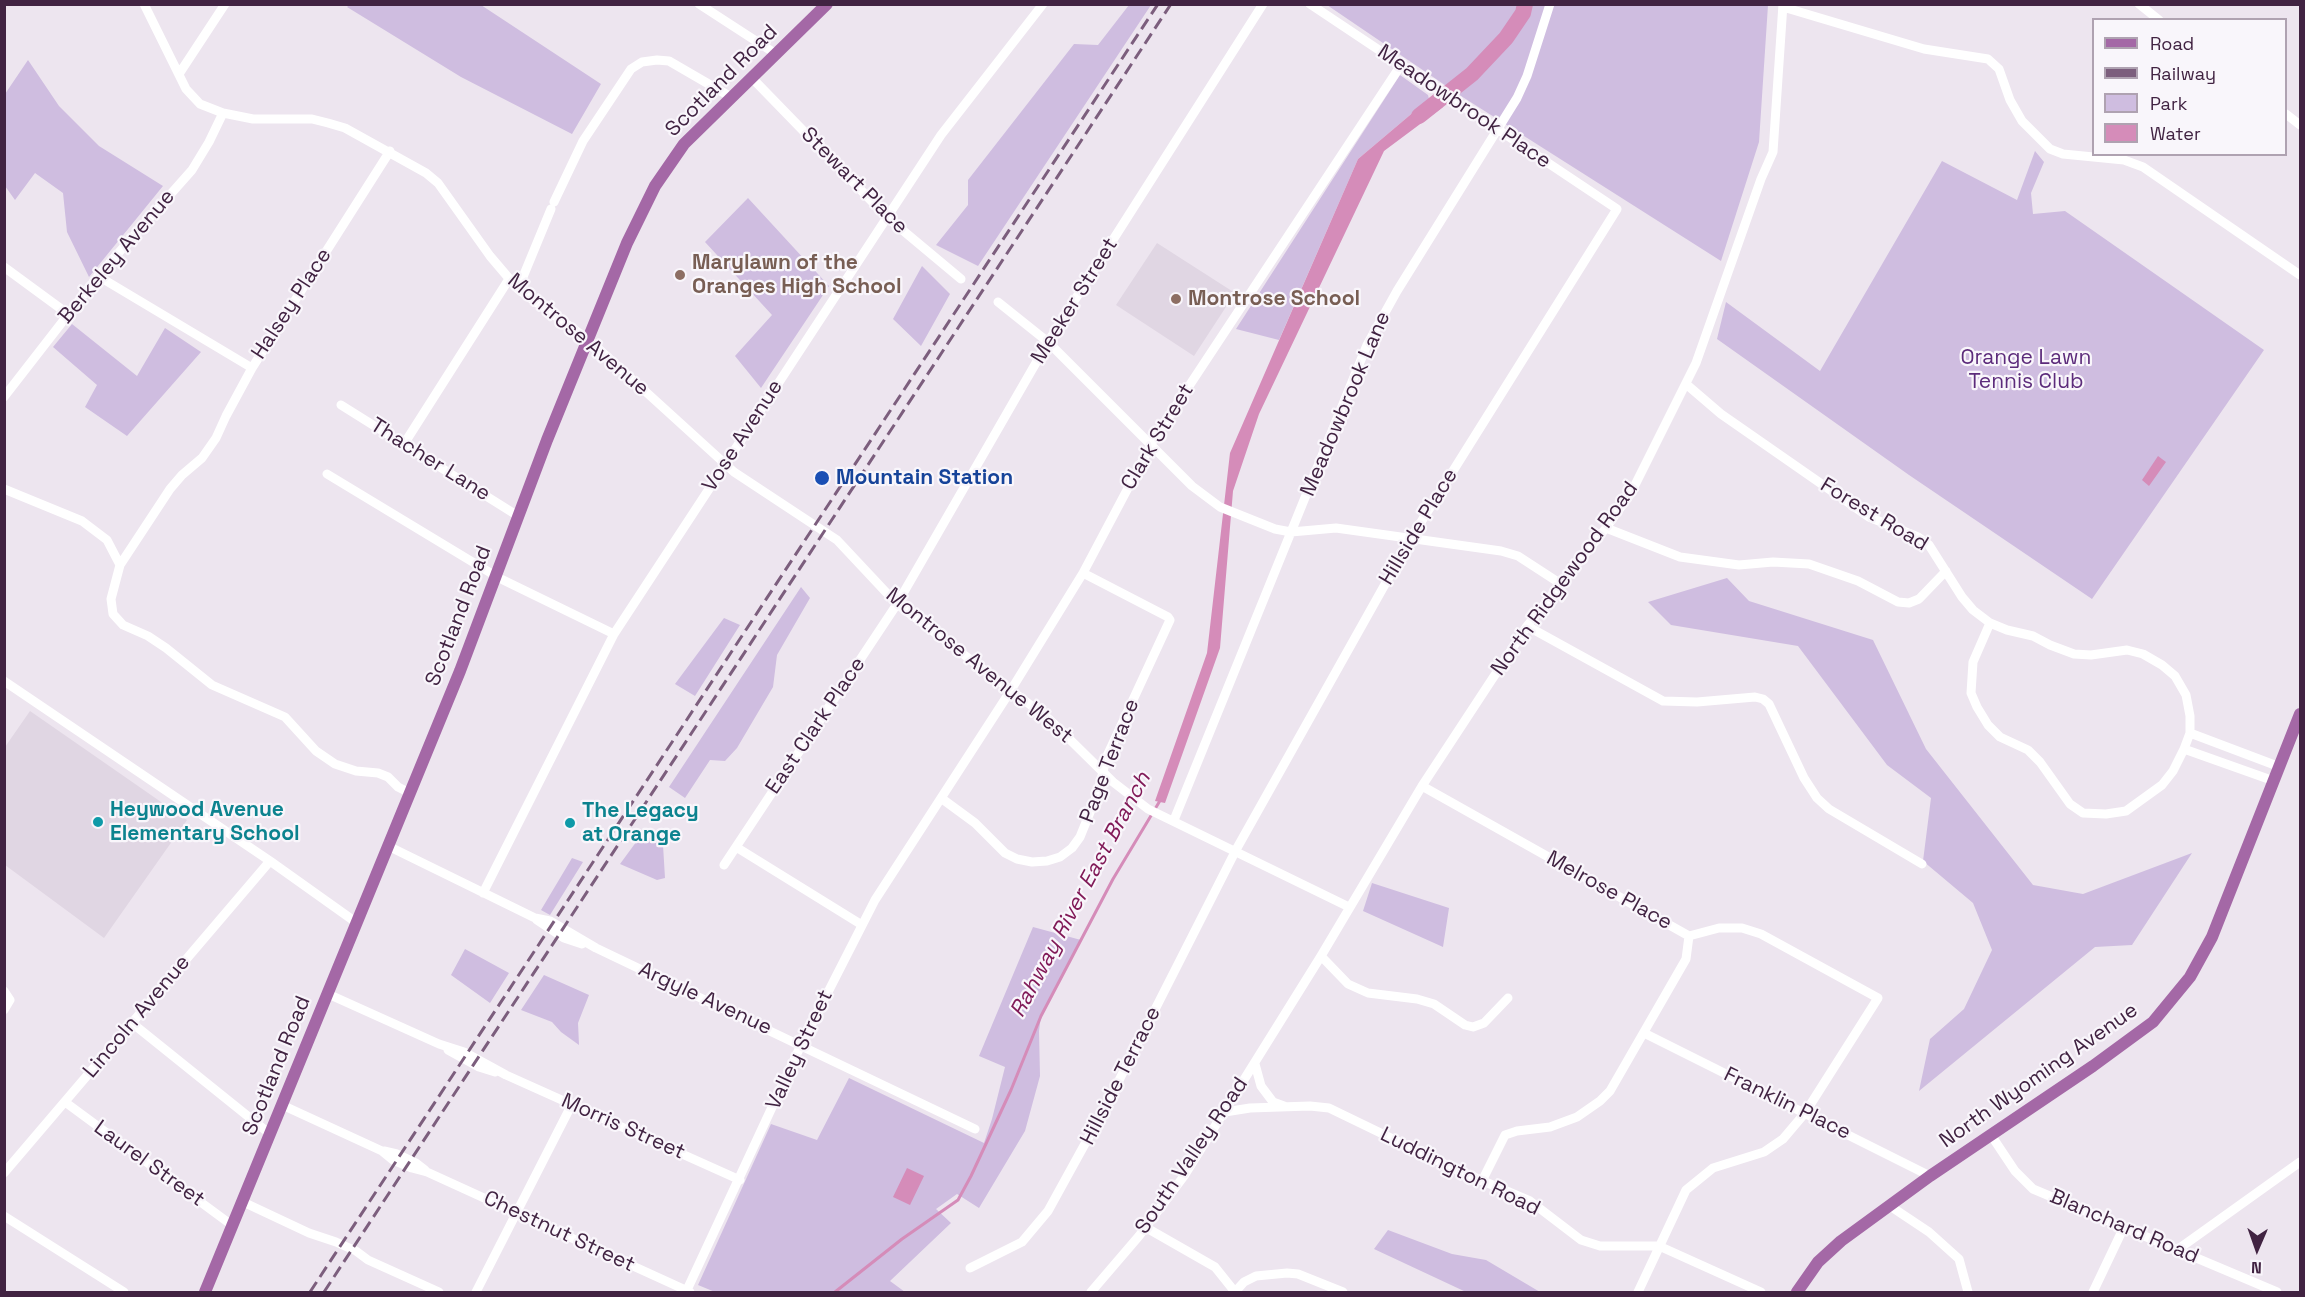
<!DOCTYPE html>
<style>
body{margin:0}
#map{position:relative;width:2305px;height:1297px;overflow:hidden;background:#ede5ef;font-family:"Space Grotesk",sans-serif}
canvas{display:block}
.frame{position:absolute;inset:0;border:6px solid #412342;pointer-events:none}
.legend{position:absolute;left:2092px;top:18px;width:195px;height:138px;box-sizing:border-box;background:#f9f6fb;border:2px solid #afa2b1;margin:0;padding:8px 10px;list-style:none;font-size:18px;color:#412342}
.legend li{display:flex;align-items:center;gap:12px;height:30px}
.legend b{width:30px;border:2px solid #afa2b1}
.north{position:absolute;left:2227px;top:1219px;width:60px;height:60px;-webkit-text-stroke:4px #f9f6fb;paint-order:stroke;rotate:182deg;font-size:16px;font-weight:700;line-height:24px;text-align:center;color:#412342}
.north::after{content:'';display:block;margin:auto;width:21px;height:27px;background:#412342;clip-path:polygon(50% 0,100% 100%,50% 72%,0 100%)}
</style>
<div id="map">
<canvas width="2305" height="1297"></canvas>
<div class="frame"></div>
<ul class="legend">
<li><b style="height:8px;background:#a468a6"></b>Road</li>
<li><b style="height:8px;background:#7c5e7d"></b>Railway</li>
<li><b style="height:16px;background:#cfbde0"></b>Park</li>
<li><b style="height:16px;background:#d58cb9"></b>Water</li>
</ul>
<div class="north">N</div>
</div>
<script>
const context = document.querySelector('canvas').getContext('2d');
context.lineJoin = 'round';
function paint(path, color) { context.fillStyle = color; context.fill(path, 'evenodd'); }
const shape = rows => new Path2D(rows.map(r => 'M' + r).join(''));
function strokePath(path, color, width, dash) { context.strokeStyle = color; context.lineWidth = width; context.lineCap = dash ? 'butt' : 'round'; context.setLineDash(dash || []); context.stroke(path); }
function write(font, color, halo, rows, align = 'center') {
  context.font = font + ' "Space Grotesk",sans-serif'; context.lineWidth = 4.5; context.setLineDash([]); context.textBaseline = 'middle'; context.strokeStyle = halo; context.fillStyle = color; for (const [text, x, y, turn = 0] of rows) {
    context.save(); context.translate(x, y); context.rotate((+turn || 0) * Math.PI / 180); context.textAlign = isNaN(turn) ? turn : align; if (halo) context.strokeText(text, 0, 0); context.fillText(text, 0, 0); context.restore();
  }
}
const built = shape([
 [1157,243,1235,293,1194,356,1116,305],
 [30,711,187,820,104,938,5,865,5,747]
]);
const green = shape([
 [350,4,481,5,601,84,572,134,461,77,347,7],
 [1129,5,1151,5,978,266,936,245,968,205,968,180,1074,44,1098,45],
 [1327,5,1768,5,1759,142,1721,261,1461,96],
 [28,60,59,106,99,146,163,186,89,277,67,232,63,193,35,173,15,200,5,186,5,94],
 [1400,75,1428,95,1429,99,1358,159,1279,340,1236,329],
 [2035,151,2044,162,2031,193,2033,214,2065,211,2264,350,2092,599,1909,475,1717,339,1726,302,1820,371,1942,161,2017,200],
 [748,198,829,286,761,388,735,356,772,315,705,242],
 [922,266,950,294,921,346,893,319],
 [72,324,137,376,165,328,201,352,127,436,85,407,97,385,53,347],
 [1727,578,1749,601,1873,640,1926,749,2033,885,2083,894,2192,853,2132,945,2095,947,1919,1091,1930,1039,1964,1009,1992,950,1973,903,1923,861,1931,798,1887,765,1798,646,1671,625,1648,602],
 [801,587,810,598,777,655,773,687,737,748,725,761,710,760,685,798,669,787],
 [724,618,740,625,695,696,675,684],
 [642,834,663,845,665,878,657,880,620,864],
 [572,858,583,862,550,915,541,910],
 [1372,883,1449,908,1443,947,1363,911],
 [1033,927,1081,940,1041,1016,1039,1031,1040,1076,1025,1131,979,1208,957,1194,936,1209,951,1223,890,1281,905,1292,715,1292,698,1285,771,1124,817,1140,849,1078,984,1143,992,1119,1005,1067,979,1056],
 [465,949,509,973,490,1003,451,975],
 [544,975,589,995,578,1023,579,1045,561,1032,552,1022,521,1010],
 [1388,1230,1452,1254,1486,1260,1540,1292,1466,1292,1374,1249]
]);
const water = shape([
 [1429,99,1443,107,1384,151,1259,414,1233,491,1220,648,1165,803,1155,801,1207,653,1230,453,1358,159],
 [2158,456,2166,462,2149,486,2142,480],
 [907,1168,924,1176,910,1205,893,1197]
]);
const stream = shape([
 [835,1292,902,1239,958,1200,971,1176,1011,1090,1041,1016,1113,879,1161,799]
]);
const river = shape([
 [1419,116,1472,74,1506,38,1523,13,1525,4]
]);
const minor = shape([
 [144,4,186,89,200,104,223,113,253,119,312,119,328,123,345,128,426,173,438,183,490,256,518,289,590,341,734,472,837,540,897,604,1049,719,1113,782,1148,809,1349,907],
 [699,4,776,54],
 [2139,4,2159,20],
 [1783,7,1924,49,1988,59,1999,69,2010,100,2022,121,2050,149,2063,154,2124,160,2143,167,2300,275],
 [179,74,225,4],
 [751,77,888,218,961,279],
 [2286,114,2300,125],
 [390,151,252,368,226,416,216,438,202,458,182,475,170,489,120,565,111,599,113,614,123,625,148,636,166,648,212,685,285,717,316,751,335,764,356,771,378,773,388,777,398,787,410,793],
 [554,202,583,141,631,69,642,62,657,60,669,61,731,97],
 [4,267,68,314],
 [98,276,252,368],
 [518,289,551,209],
 [998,302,1048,342,1192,486,1220,507,1275,529,1291,532,1336,528,1501,551,1518,556,1561,584],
 [1686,384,1721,414,1869,517,1918,537,1929,545,1962,597,1973,610,1990,623,2007,630,2033,636,2050,645,2074,654,2091,655,2127,650,2143,654,2162,665,2175,676,2186,695,2190,716,2190,733,2184,749,2173,771,2162,785,2126,811,2106,814,2083,813,2070,804,2040,762,2028,750,2000,737,1988,725,1977,707,1971,693,1973,662,1990,623],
 [4,397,98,276,192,170,209,142,223,113],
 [341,405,518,516],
 [404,444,509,279],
 [327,474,499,578,614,634],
 [4,489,82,521,107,540,120,565],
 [1606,528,1680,557,1739,565,1773,562,1809,564,1858,581,1898,602,1909,603,1919,599,1946,571],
 [1527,626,1663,701,1697,702,1755,697,1763,699,1769,704,1804,778,1817,798,1829,809,1922,864],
 [4,681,270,861,357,923],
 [2190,733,2280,767],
 [2184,749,2274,781],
 [1422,786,1689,936,1719,928,1742,928,1761,934,1878,998,1805,1113,1783,1139,1764,1152,1713,1168,1686,1190,1638,1292],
 [941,798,975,823,1005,853,1017,859,1032,862,1047,861,1060,857,1072,848,1080,837,1097,795,1107,756,1170,620,1168,617,1083,573],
 [1174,820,1367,345,1397,291,1517,98,1527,76,1550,4],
 [388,846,535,918,550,921,596,948,975,1129],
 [736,847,862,925],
 [724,865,897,604,1048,342,1263,4],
 [483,893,614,634,941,135,1043,4],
 [537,920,564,938,582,944],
 [1321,956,1348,984,1368,993,1417,999,1434,1004,1465,1025,1473,1027,1484,1023,1508,998],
 [4,991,10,1000,4,1010],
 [328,994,439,1044,464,1052,506,1075,740,1180],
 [132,1023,270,1134],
 [1644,1033,1930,1176],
 [448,1050,479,1067,495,1072],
 [1255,1064,1261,1086,1273,1102,1284,1106],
 [65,1102,233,1226],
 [282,1105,382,1151,393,1160,412,1168,427,1172,690,1292],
 [1225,1112,1250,1108,1310,1106,1329,1108,1455,1169,1530,1201,1581,1240,1600,1246,1659,1246,1761,1292],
 [1991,1135,2015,1171,2033,1189,2277,1292],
 [384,1151,397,1154,416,1163,425,1170],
 [4,1173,270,861],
 [1482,1181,1505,1135,1517,1131,1550,1127,1577,1117,1600,1101,1610,1091,1686,959,1689,936],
 [243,1202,309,1233,336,1242,356,1251,368,1260,439,1292],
 [1890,1206,1929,1232,1959,1259,1968,1292],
 [4,1216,124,1292],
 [1145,1227,1215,1267,1235,1292],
 [2177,1250,2300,1162],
 [970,1268,1022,1242,1048,1211,1108,1102,1237,848,1411,538,1617,209,1310,4],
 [476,1292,572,1104],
 [686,1292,801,1045,875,900,1011,690,1083,573,1154,439,1401,65],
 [1091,1292,1139,1236,1184,1176,1321,956,1422,786,1527,626,1606,528,1631,493,1696,363,1761,179,1773,152,1783,4],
 [1235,1292,1244,1282,1256,1276,1287,1273,1298,1274,1343,1292],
 [2093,1292,2123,1229]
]);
const major = shape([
 [205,1292,460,671,547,440,627,243,655,186,684,144,827,4],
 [1797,1292,1818,1262,1841,1241,1930,1176,2093,1066,2153,1022,2190,977,2212,937,2300,714]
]);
const rail = shape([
 [310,1292,1158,4],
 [324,1292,1171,4]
]);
const markers = [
 [680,275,6,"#8d6e63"],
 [1176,299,6,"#8d6e63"],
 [822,478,8,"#1a4fb4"],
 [98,822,6,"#0f9aa8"],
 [570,823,6,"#0f9aa8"]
];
const streetNames = [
 ["Scotland Road",722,81,-45],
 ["Meadowbrook Place",1464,107,34],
 ["Stewart Place",854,181,45],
 ["Berkeley Avenue",117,257,-50],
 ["Meeker Street",1075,301,-58],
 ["Halsey Place",292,304,-57],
 ["Montrose Avenue",578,335,40],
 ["Meadowbrook Lane",1346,404,-67],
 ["Vose Avenue",743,436,-57],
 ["Clark Street",1158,437,-59],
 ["Thacher Lane",430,460,32],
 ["Forest Road",1874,515,31],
 ["Hillside Place",1419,527,-59],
 ["North Ridgewood Road",1565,579,-54],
 ["Scotland Road",459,616,-69],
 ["Montrose Avenue West",979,666,39],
 ["East Clark Place",816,726,-56],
 ["Page Terrace",1110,761,-69],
 ["Melrose Place",1609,891,29],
 ["Argyle Avenue",705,999,25],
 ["Lincoln Avenue",137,1017,-50],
 ["Valley Street",800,1050,-65],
 ["Scotland Road",277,1066,-68],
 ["Hillside Terrace",1121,1076,-63],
 ["North Wyoming Avenue",2039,1076,-35],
 ["Franklin Place",1787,1104,26],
 ["Morris Street",623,1127,24],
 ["South Valley Road",1192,1156,-56],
 ["Laurel Street",149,1164,36],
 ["Luddington Road",1460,1172,26],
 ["Blanchard Road",2124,1227,23],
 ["Chestnut Street",559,1232,25]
];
const educationNames = [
 ["Marylawn of the",692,263],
 ["Oranges High School",692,287],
 ["Montrose School",1188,299]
];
const parkNames = [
 ["Orange Lawn",2026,358],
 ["Tennis Club",2026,382]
];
const transitNames = [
 ["Mountain Station",836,478]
];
const cultureNames = [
 ["Heywood Avenue",110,810],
 ["Elementary School",110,834],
 ["The Legacy",582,811],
 ["at Orange",582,835]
];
const waterNames = [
 ["Rahway River East Branch",1081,895,-62]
];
paint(built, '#e0d6e3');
paint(green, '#cfbde0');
paint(water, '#d58cb9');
strokePath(stream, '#d58cb9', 3);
strokePath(river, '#d58cb9', 16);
strokePath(minor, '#fff', 9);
strokePath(major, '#a468a6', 12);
strokePath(rail, '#7c5e7d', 3, [12, 6]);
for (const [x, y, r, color] of markers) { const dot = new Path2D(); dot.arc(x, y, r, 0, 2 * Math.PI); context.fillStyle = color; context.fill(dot); strokePath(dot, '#f9f6fb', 2); }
write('21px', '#412342', '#f9f6fb', streetNames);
write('bold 21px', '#785e54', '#f9f6fb', educationNames, 'left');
write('21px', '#5c2b7b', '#f9f6fb', parkNames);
write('bold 21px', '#164399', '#f9f6fb', transitNames, 'left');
write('bold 21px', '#0d838f', '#f9f6fb', cultureNames, 'left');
write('italic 22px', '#811a58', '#f9f6fb', waterNames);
</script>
